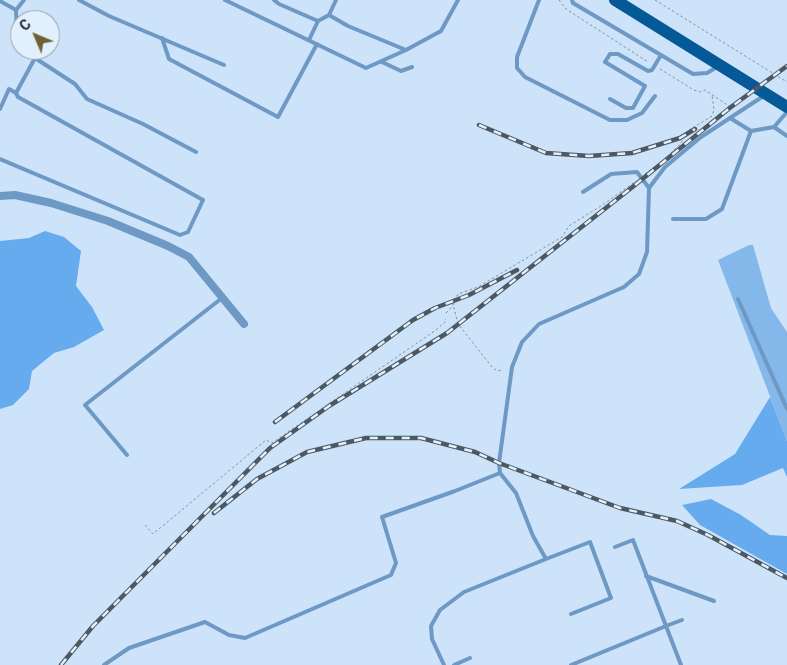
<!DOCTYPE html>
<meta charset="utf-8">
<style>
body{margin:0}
#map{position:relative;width:787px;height:665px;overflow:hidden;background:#cde3f9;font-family:Roboto,sans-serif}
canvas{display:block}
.north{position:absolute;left:10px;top:10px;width:50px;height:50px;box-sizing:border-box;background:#e2effc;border:1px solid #939ea9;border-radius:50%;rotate:315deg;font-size:14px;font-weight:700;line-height:20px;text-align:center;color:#1c242c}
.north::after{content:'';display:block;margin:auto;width:18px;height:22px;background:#6d6330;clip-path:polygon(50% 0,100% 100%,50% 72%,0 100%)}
</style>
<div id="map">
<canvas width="787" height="665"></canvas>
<div class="north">С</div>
</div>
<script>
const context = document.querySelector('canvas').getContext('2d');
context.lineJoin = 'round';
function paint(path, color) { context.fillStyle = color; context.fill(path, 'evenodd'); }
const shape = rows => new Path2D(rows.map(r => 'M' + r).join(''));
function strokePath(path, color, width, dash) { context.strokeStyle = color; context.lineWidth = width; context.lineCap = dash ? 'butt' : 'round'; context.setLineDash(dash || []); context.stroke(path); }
const green = shape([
 [749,245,753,245,771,308,787,332,787,441,718,260]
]);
const forest = shape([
 [45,231,64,237,81,251,76,286,92,307,104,330,74,347,54,353,32,371,29,389,13,405,0,409,0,241,29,238],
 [770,397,787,441,787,477,783,468,742,485,679,489,735,454],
 [711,499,741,515,770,535,787,536,787,574,700,525,682,505]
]);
const path = shape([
 [559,0,566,9,648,62],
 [655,0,787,82],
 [660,69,694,90,700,92,705,90,732,108],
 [667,157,681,143,686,132,712,116,714,110,712,95],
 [645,174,662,161],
 [454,302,454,308,458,324,492,367,497,371,503,370],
 [446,313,451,308,458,294,478,287,562,237,569,226,604,204,636,181],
 [145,525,153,534,266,440,272,443,436,330,446,321,445,319]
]);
const lane = shape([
 [79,0,109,16,224,65],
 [225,0,366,68,406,50,441,31,458,0],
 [274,0,279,4,318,21],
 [539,0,517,57,517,68,525,77,610,120,627,120,642,113,655,96],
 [572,0,573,3,693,74,707,73,717,67],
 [0,1,16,10,17,35,20,38],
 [16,10,24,0],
 [329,15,348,26,406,50],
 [162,38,169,59,278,117,317,44],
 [309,40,318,21,329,15,336,0],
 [35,58,75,84,87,99,143,124,196,152],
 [382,62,401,71,412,67],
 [16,93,35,58,29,50],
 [610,99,626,108,633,108,645,86,605,62,610,54,618,54,648,71,652,70,661,55],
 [0,109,9,89,16,93,18,97,203,200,188,232,180,235,0,159],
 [730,118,751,131,774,127,787,112],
 [774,127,787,136],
 [583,192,611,174,637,172,649,188],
 [673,219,706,219,722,209,751,131],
 [738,299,787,409],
 [127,455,85,405,222,298],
 [646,576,714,601],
 [571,614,611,598,590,542,546,559,533,536,516,493,500,473,499,463,512,367,522,342,539,324,624,287,639,274,647,252,649,188,665,167,701,137,765,95],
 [104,665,129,648,205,622,229,635,245,638,391,575,396,563,382,517,455,491,500,473],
 [444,665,432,639,431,626,440,610,464,592,546,559],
 [454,665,470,658],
 [571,665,666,626,633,540,615,547],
 [681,665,666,626,682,620]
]);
const street = shape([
 [0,196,15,195,51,203,108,221,168,246,189,257,244,324]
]);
const primary = shape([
 [615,0,787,107]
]);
const rail = shape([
 [479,125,546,153,589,156,632,153,680,138,695,129],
 [275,422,413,320,435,308,469,295,517,270],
 [214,513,257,479,307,452,366,438,421,438,475,452,499,463,620,508,677,521,708,535,787,578],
 [61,665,93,626,270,448,329,406,447,333,635,185,731,107,787,66]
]);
paint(green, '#85b8ea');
paint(forest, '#66abed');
strokePath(path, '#8090a0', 1, [2.5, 2.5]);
strokePath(lane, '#6d99c4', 4);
strokePath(street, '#6d99c4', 8);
strokePath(primary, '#055996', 12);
strokePath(rail, '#4c5863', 4.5);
strokePath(rail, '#e2effc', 2.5, [8]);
</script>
